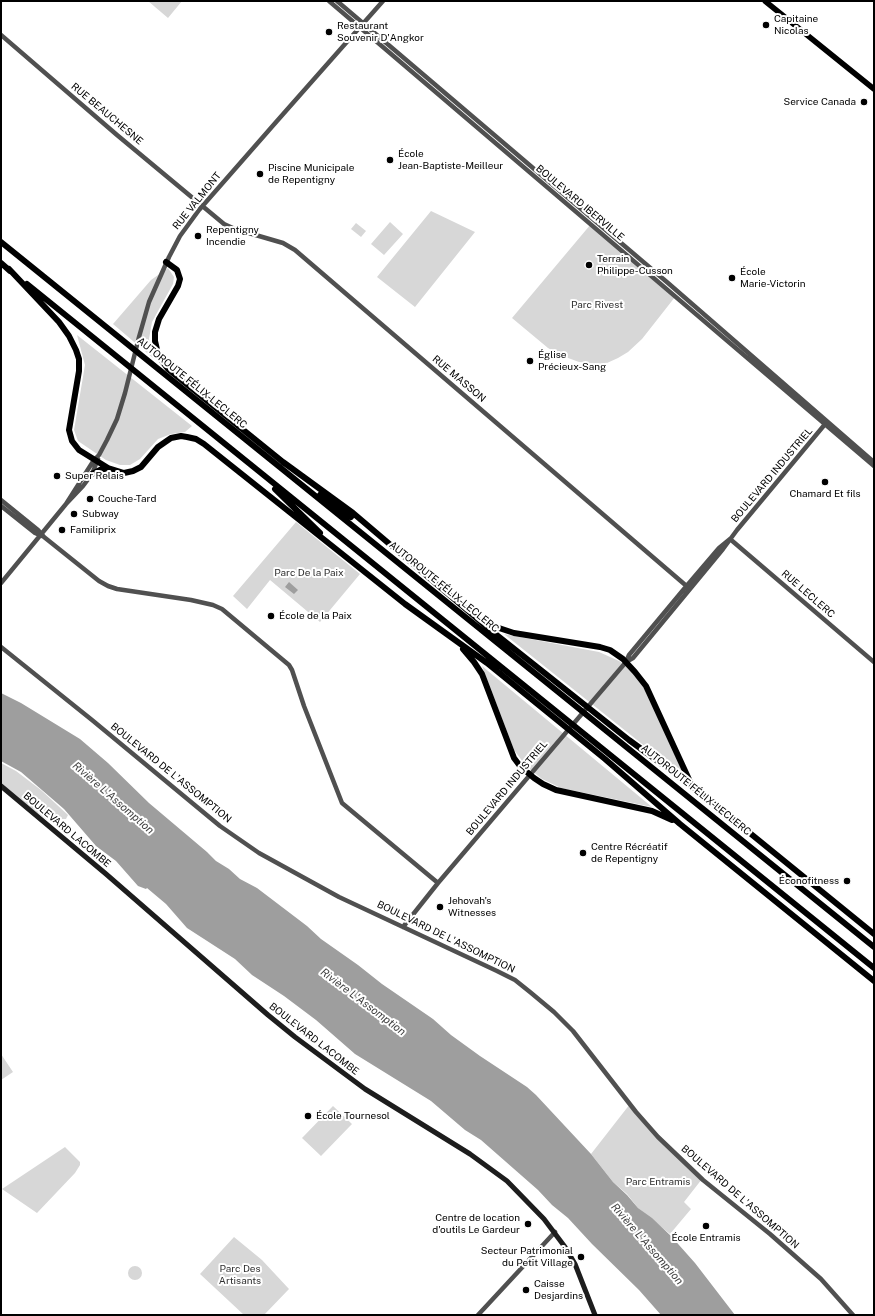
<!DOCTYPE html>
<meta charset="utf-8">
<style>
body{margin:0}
#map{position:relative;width:875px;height:1316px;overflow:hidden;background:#fff;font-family:"Public Sans",sans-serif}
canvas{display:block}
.frame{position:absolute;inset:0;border:2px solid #000;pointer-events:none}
</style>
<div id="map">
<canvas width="875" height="1316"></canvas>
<div class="frame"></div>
</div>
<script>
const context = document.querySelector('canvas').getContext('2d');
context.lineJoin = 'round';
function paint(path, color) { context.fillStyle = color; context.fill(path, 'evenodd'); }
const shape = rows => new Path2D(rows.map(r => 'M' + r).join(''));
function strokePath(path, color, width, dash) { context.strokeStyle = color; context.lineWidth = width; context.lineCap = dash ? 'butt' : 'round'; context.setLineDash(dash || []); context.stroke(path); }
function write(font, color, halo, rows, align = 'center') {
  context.font = font + ' "Public Sans",sans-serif'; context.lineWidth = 4; context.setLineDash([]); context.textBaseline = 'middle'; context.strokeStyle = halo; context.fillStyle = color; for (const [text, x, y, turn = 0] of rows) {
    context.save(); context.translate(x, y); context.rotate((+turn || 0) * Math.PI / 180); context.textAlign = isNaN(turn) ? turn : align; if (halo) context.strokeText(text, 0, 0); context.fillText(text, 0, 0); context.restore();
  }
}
const green = shape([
 [148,1,182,1,168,18],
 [431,211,475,232,415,307,377,277],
 [390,222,403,234,384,255,371,244],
 [356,223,366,231,361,237,351,229],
 [591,224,675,297,642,339,628,352,618,358,607,363,597,364,579,362,560,355,548,348,512,318],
 [168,268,174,277,173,284,152,322,149,339,153,358,113,324,151,280],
 [77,335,192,426,185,432,171,434,158,439,140,459,130,465,120,465,106,460,78,441,74,430,85,365],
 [296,522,360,574,320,622,270,580,247,609,233,596],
 [504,634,599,652,619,661,631,669,643,686,686,779],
 [482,666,652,807,561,788,542,779,526,766,514,750],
 [1,763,16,771,41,790,68,815,66,819,61,819,60,820,53,812,50,815,47,820,1,786],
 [1,1054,13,1072,1,1080],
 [630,1104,635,1111,702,1179,684,1202,691,1209,670,1234,638,1208,627,1194,613,1182,591,1154],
 [333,1106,352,1124,321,1156,302,1138],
 [65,1147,80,1162,80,1165,75,1173,37,1213,2,1189],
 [234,1237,262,1260,289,1289,264,1315,244,1315,200,1274],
 '128 1273a7 7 0 1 1 14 0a7 7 0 1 1-14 0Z'
]);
const water = shape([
 [289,582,298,590,294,594,285,587],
 [1,693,21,703,80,739,108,763,149,803,207,852,216,861,229,869,240,879,257,888,307,926,321,939,358,965,382,984,433,1019,451,1035,480,1056,527,1087,536,1095,591,1154,613,1182,627,1195,638,1208,652,1218,671,1236,695,1263,735,1315,661,1315,639,1290,592,1244,568,1218,552,1205,538,1190,481,1140,465,1130,431,1101,355,1054,316,1020,284,996,252,975,235,959,187,928,166,904,147,888,146,889,138,886,116,861,96,846,64,809,21,772,1,761]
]);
const tertiary = shape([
 [329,1,874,466],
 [337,1,668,283,874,462],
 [1,35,117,135,224,224,235,229,283,243,295,250,690,589],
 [1,500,38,530,44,537,99,581,108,586,117,589,191,600,213,605,222,609,289,665,292,670,304,706,342,803,438,883],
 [66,504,94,460,99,455,107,440,117,419,125,393,139,337,149,302,169,257,180,236,199,210,277,121,383,1],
 [1,506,35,533,42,536],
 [730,539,874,662],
 [1,583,66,504,83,486,92,474,98,459],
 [1,647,92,720,220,826,259,853,339,897,497,971,515,980,530,992,554,1012,573,1031,636,1112,658,1137,703,1180,770,1234,821,1279,853,1315],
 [626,662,633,658,723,549,737,530,826,423],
 [403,927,438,883,626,662,629,655,684,589,719,548,730,539],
 [478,1315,555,1232]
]);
const secondary = shape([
 [1,786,106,874,268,1015,295,1037,365,1089,470,1154,507,1181,544,1219,565,1247,575,1264,595,1315]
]);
const primary = shape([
 [765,1,874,89]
]);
const motorway = shape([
 [1,242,874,947],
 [166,262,177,270,180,279,178,286,159,319,155,332,155,341,158,354,162,361,168,369,283,462,353,513,493,632,629,740,692,786,874,934],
 [1,263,10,271],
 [9,269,59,322,69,336,76,350,79,359,79,371,69,430,72,441,79,450,108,468,124,473,133,471,141,467,158,447,171,438,181,436,187,437,196,439,204,444,405,604,487,663,605,759,680,824,874,981],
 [27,284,874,968],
 [92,474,100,470,108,468],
 [275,489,320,533],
 [320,495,351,517],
 [485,621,496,627,514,633,600,647,610,650,623,659,635,672,646,686,692,786],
 [463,649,474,662,482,674,514,758,520,766,534,778,543,784,556,790,652,811,672,820]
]);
const markers = [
 [766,25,4,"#000"],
 [329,32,4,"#000"],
 [864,102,4,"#000"],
 [390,160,4,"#000"],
 [260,174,4,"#000"],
 [198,236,4,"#000"],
 [589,265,4,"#000"],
 [732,278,4,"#000"],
 [530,361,4,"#000"],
 [57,476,4,"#000"],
 [825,482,4,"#000"],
 [90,499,4,"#000"],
 [74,514,4,"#000"],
 [62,530,4,"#000"],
 [271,616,4,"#000"],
 [583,853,4,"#000"],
 [847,881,4,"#000"],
 [440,907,4,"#000"],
 [308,1116,4,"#000"],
 [528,1224,4,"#000"],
 [706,1226,4,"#000"],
 [581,1257,4,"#000"],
 [526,1290,4,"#000"]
];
const poiNames = [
 ["Capitaine",774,19],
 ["Nicolas",774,31],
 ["Restaurant",337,26],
 ["Souvenir D'Angkor",337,38],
 ["Service Canada",856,102,"right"],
 ["École",398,154],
 ["Jean-Baptiste-Meilleur",398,166],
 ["Piscine Municipale",268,168],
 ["de Repentigny",268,180],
 ["Repentigny",206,230],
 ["Incendie",206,242],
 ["Terrain",597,259],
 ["Philippe-Cusson",597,271],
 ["École",740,272],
 ["Marie-Victorin",740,284],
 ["Église",538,355],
 ["Précieux-Sang",538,367],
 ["Super Relais",65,476],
 ["Chamard Et fils",825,494,"center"],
 ["Couche-Tard",98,499],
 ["Subway",82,514],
 ["Familiprix",70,530],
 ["École de la Paix",279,616],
 ["Centre Récréatif",591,847],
 ["de Repentigny",591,859],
 ["Éconofitness",839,881,"right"],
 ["Jehovah's",448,901],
 ["Witnesses",448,913],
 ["École Tournesol",316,1116],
 ["Centre de location",520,1218,"right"],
 ["d'outils Le Gardeur",520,1230,"right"],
 ["École Entramis",706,1238,"center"],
 ["Secteur Patrimonial",573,1251,"right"],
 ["du Petit Village",573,1263,"right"],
 ["Caisse",534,1284],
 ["Desjardins",534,1296]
];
const streetNames = [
 ["RUE BEAUCHESNE",107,114,40],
 ["RUE VALMONT",197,201,-51],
 ["BOULEVARD IBERVILLE",580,203,40],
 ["RUE MASSON",459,379,40],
 ["AUTOROUTE FÉLIX-LECLERC",192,383,39],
 ["BOULEVARD INDUSTRIEL",772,475,-50],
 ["AUTOROUTE FÉLIX-LECLERC",444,587,39],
 ["RUE LECLERC",808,594,41],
 ["BOULEVARD DE L'ASSOMPTION",171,773,39],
 ["BOULEVARD INDUSTRIEL",507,788,-50],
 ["AUTOROUTE FÉLIX-LECLERC",696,790,39],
 ["BOULEVARD LACOMBE",67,830,40],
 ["BOULEVARD DE L'ASSOMPTION",446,937,26],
 ["BOULEVARD LACOMBE",314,1039,38],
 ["BOULEVARD DE L'ASSOMPTION",740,1197,41]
];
const parkNames = [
 ["Parc Rivest",597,305],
 ["Parc De la Paix",309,573],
 ["Parc Entramis",658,1182],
 ["Parc Des",240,1269],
 ["Artisants",240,1281]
];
const waterNames = [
 ["Rivière L'Assomption",113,798,41],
 ["Rivière L'Assomption",363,1002,37],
 ["Rivière L'Assomption",647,1244,49]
];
paint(green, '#d7d7d7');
paint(water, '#9e9e9e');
strokePath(tertiary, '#505050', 4.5);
strokePath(secondary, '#1d1d1d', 5);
strokePath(primary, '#000', 5.5);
strokePath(motorway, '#000', 6);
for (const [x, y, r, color] of markers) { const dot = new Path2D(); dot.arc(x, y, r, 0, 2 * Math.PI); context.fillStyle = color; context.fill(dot); strokePath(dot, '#fff', 1.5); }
write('10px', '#000', '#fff', poiNames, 'left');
write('10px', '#000', '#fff', streetNames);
write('10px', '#2e2e2e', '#fff', parkNames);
write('italic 11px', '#3f3f3f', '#fff', waterNames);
</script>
